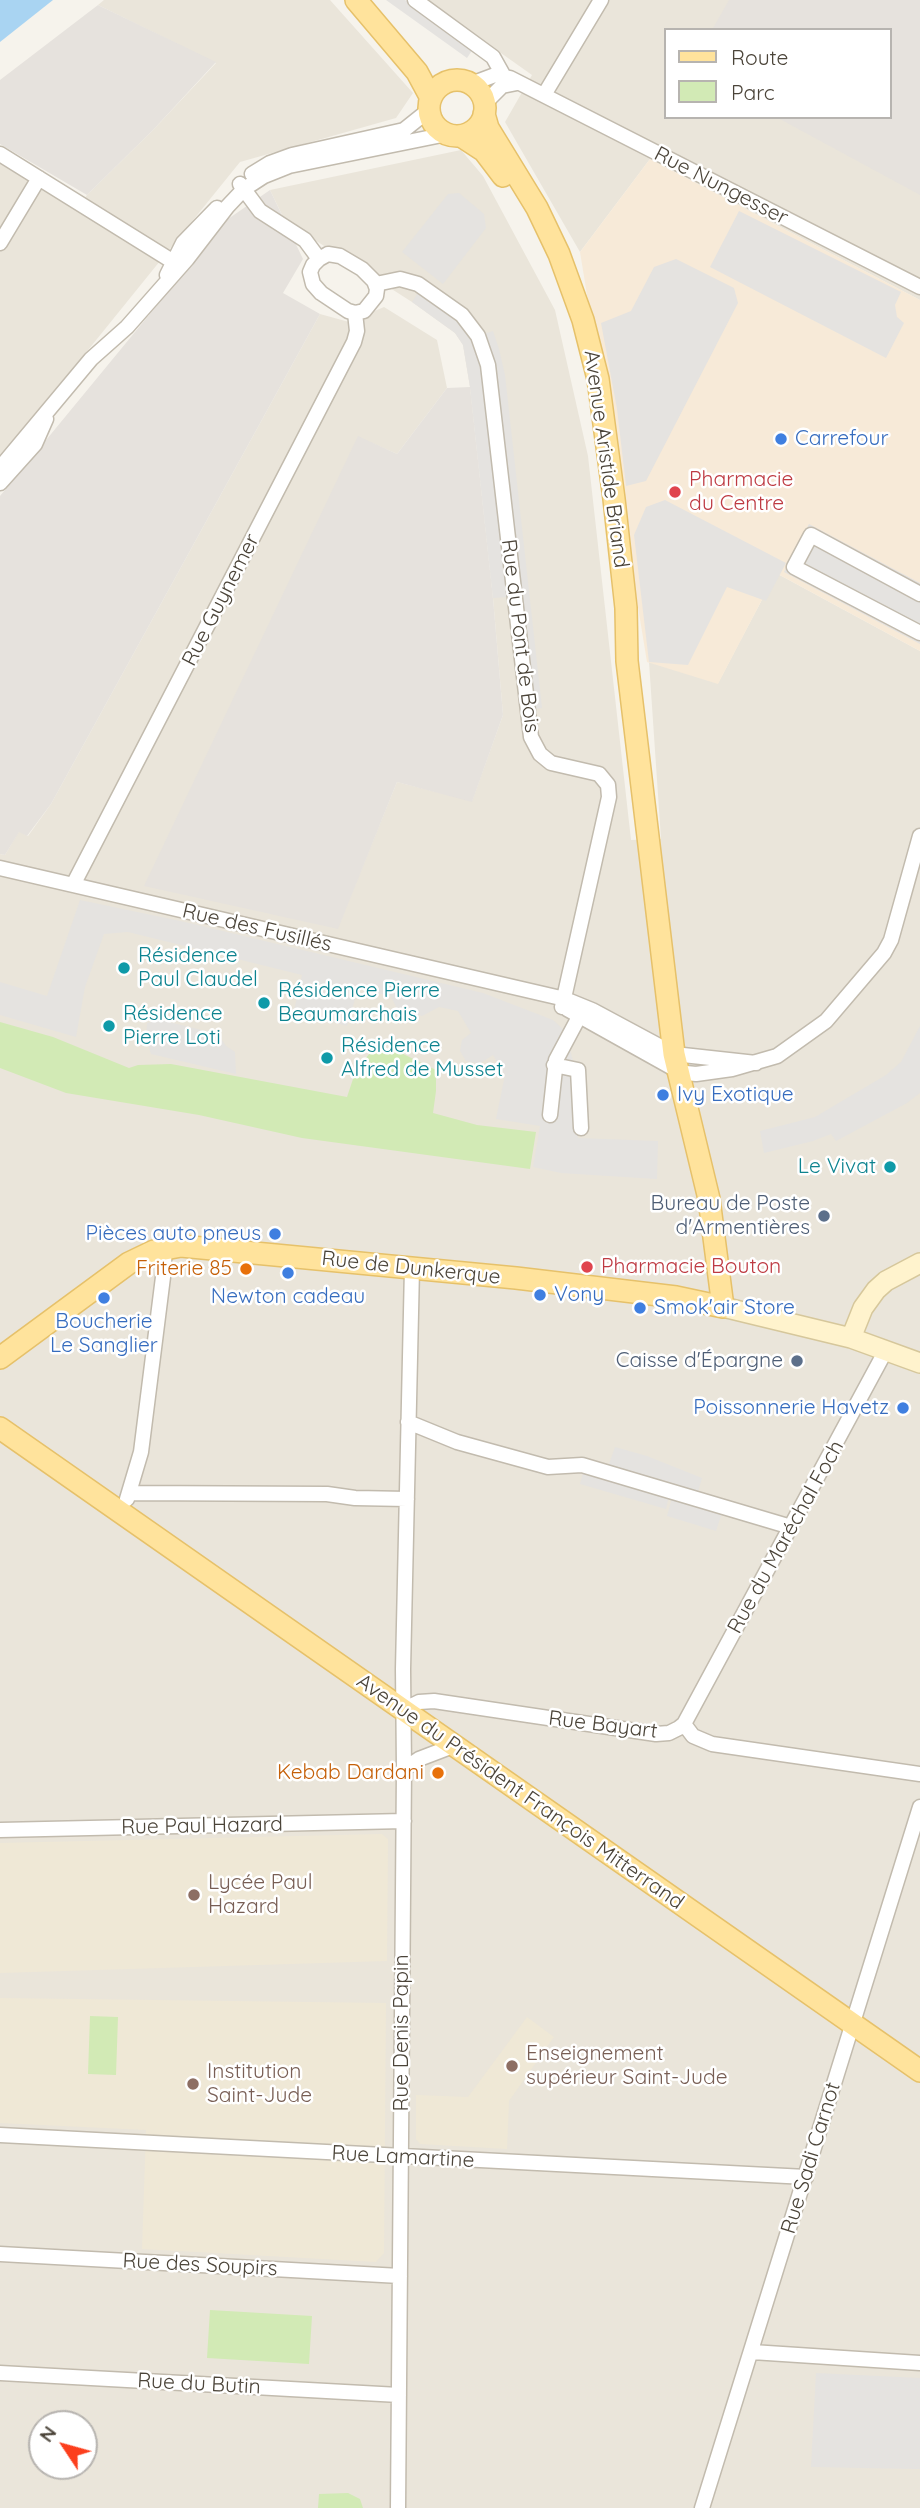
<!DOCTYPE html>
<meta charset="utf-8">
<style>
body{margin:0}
#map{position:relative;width:920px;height:2508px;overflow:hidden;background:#f6f3ec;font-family:Quicksand,sans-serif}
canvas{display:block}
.legend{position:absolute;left:664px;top:28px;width:228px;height:91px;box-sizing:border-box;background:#fff;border:2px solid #b7b4b0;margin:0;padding:9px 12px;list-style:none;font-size:21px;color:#4b4439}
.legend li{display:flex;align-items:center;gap:14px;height:35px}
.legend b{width:35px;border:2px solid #b7b4b0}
.north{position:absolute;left:28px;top:2410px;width:70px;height:70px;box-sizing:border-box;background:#fff;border:2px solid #b7b4b0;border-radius:50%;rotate:306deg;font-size:19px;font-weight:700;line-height:28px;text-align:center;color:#4b4439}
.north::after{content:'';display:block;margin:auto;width:24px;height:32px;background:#fc3f1d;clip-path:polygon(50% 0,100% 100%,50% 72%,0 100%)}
</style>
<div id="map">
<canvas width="920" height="2508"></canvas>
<ul class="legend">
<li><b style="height:9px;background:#ffe39c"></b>Route</li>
<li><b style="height:19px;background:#d2eab5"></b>Parc</li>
</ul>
<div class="north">N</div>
</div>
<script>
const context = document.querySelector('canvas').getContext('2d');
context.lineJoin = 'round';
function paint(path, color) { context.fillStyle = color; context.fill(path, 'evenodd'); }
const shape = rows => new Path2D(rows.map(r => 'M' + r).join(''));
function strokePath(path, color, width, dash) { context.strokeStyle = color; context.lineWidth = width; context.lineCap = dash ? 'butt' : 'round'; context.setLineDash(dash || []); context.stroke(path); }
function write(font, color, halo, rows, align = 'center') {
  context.font = font + ' Quicksand,sans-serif'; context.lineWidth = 5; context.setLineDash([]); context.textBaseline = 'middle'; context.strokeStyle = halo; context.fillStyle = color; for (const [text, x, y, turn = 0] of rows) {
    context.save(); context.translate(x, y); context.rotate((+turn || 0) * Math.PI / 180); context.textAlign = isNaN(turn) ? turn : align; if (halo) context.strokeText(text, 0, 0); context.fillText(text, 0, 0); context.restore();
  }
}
const residential = shape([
 [104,0,330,0,413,93,396,118,240,162,0,459,0,160,78,208,87,195,154,129,216,63,98,5],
 [426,0,920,0,920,300,650,159,580,252,505,122,532,75],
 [666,30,890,30,890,117,666,117],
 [461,150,483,176,555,310,588,456,631,840,661,839,649,662,718,683,776,573,920,651,920,2508,0,2508,0,854,5,855,19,831,28,836,51,804,320,314,349,322,384,307,437,340,447,388,397,454,358,437,337,929,397,782,472,801,503,715,493,598,470,387,463,345,455,333,412,302,285,221,270,190],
 [42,2424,84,2424,84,2466,42,2466]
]);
const commercial = shape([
 [650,159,920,300,920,651,776,573,718,684,647,662,580,252]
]);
const industrial = shape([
 [729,0,920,0,920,195,776,117,890,117,890,30,712,30],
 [98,5,216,62,154,129,87,195,0,144,0,80],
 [270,190,303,259,283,293,320,314,51,804,27,836,19,832,5,855,0,854,0,496,228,219],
 [470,387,493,598,503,715,472,802,397,782,338,929,144,886,358,436,397,454,447,388]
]);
const education = shape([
 [382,1834,388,1839,387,1961,0,1973,0,1843],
 [0,1998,386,2003,384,2253,376,2262,142,2249,146,2130,0,2123],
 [527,2017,554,2037,509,2101,507,2149,420,2144,416,2139,416,2095,468,2097]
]);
const green = shape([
 [0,1022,53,1037,129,1068,138,1065,171,1064,347,1097,356,1070,370,1053,397,1051,436,1070,436,1091,433,1113,477,1125,536,1132,530,1169,302,1138,199,1115,66,1093,0,1068],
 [90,2016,118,2017,116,2075,88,2074],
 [210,2310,312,2316,309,2364,207,2358],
 [348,2493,360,2499,363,2508,318,2508,319,2494]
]);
const parking = shape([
 [386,0,405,0,473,49,467,58],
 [459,193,484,214,486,228,443,284,402,252,448,194],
 [739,211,901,292,895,305,897,317,904,323,886,358,710,267],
 [676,259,734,288,738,303,646,481,626,486,617,409,601,323,631,311,654,267],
 [420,290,460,319,474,337,493,331,499,349,505,375,542,708,523,711,508,597,493,598,470,387,463,345,455,333,412,302],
 [665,500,786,563,766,601,727,587,688,665,649,662,634,535,646,507],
 [809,524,920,583,920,644,784,572],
 [80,900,185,922,483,993,553,1020,565,1031,574,1065,578,1138,658,1141,657,1179,561,1173,533,1167,540,1126,496,1119,505,1075,493,1055,479,1064,466,1061,460,1051,462,1040,471,1033,458,1011,439,1007,422,1016,397,1009,391,996,358,989,347,1026,294,1011,302,975,128,932,104,934,85,987,76,1037,0,1015,0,982,47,996],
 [161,1020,218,1034,226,1046,235,1052,236,1074,151,1054,146,1039,147,1023],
 [920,1026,920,1093,907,1103,836,1141,831,1134,813,1141,764,1153,760,1131,815,1117,886,1075,901,1062],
 [615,1447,647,1456,702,1478,697,1495,608,1467],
 [584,1469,669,1496,666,1509,580,1484],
 [672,1498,722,1513,716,1531,667,1516],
 [816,2373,920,2378,920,2469,811,2467]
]);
const water = shape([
 [0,0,53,0,0,42]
]);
const street = shape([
 [415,0,493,57,507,82],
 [471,84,495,75,510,78,920,287],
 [544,95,601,0],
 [485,103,502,86,517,83],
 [0,154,180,266],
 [252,174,270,163,292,155,404,130,429,110],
 [240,184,260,211,305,240,319,259],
 [0,243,39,178],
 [328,254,340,256,362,269,374,281,377,289,376,296,364,311,355,313,348,311,321,293,313,284,310,272,313,265,319,259,328,254],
 [167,275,183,243,217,208],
 [376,284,400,279,418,284,462,315,478,336,488,365,531,737,540,754,551,763,599,774,608,785,609,797,562,1007],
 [0,468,91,359,127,327,187,259,227,207,244,189,264,176,289,166,447,134],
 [0,483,35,444,46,419],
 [920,594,811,535,794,567,920,633],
 [0,868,565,999,592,1010,674,1054,756,1063],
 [73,885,354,342,357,331,355,313],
 [567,1009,678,1071,686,1073,696,1074,732,1069,777,1056,826,1021,884,953,891,940,920,836],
 [554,1065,578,1070,581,1128],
 [550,1115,556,1060,580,1015],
 [408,1422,457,1442,548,1467,582,1465,791,1527],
 [130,1493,327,1494,355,1498,407,1499],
 [127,1499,141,1452,163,1277,165,1248],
 [403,1710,419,1702,434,1701,656,1734,669,1733,679,1728,684,1724,886,1350],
 [684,1724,693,1736,712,1744,920,1774],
 [404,1769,419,1759,453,1746],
 [0,1830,404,1821],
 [0,2135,806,2177],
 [0,2254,400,2276],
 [752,2352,920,2363],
 [0,2373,399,2395],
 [398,2508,404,1769,403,1669,412,1268],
 [702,2508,920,1807]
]);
const secondary = shape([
 [723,1307,851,1338,920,1363],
 [851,1338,863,1308,876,1290,886,1281,920,1263]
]);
const primary = shape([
 [356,0,417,72,431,98],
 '429 108a28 28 0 1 1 56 0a28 28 0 1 1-56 0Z',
 [461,136,484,151,503,176],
 [0,1358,129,1263,154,1251,181,1246,516,1278,676,1297,723,1307,709,1199,674,1054,627,661,626,608,614,499,598,379,583,320,559,254,537,208,488,128,484,114],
 [0,1428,920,2071]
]);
const markers = [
 [781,439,7,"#3f7fe0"],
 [675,492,7,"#e0444e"],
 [124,968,7,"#0f9aa8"],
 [264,1003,7,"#0f9aa8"],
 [109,1026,7,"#0f9aa8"],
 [327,1058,7,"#0f9aa8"],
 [663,1095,7,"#3f7fe0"],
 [890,1167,7,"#0f9aa8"],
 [824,1216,7,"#5c6f8a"],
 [275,1234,7,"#3f7fe0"],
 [587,1267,7,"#e0444e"],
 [246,1269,7,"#e8710a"],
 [288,1273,7,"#3f7fe0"],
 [540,1295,7,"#3f7fe0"],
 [104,1298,7,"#3f7fe0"],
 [640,1308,7,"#3f7fe0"],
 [797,1361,7,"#5c6f8a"],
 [903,1408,7,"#3f7fe0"],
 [438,1773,7,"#e8710a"],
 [194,1895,7,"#8d6e63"],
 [512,2066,7,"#8d6e63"],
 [193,2084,7,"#8d6e63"]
];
const streetNames = [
 ["Rue Nungesser",721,186,27],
 ["Avenue Aristide Briand",606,459,82],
 ["Rue Guynemer",221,600,-63],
 ["Rue du Pont de Bois",520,636,83],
 ["Rue des Fusillés",257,928,13],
 ["Rue de Dunkerque",411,1268,6],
 ["Rue du Maréchal Foch",786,1537,-61],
 ["Rue Bayart",603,1725,7],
 ["Avenue du Président François Mitterrand",520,1792,35],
 ["Rue Paul Hazard",202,1826,-1],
 ["Rue Denis Papin",402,2033,-90],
 ["Rue Lamartine",403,2157,3],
 ["Rue Sadi Carnot",811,2158,-73],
 ["Rue des Soupirs",200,2265,3],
 ["Rue du Butin",199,2384,3]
];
const shopNames = [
 ["Carrefour",795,439],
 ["Ivy Exotique",677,1095],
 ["Pièces auto pneus",261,1234,"right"],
 ["Vony",554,1295],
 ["Newton cadeau",288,1297,"center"],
 ["Smok'air Store",654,1308],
 ["Boucherie",104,1322,"center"],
 ["Le Sanglier",104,1346,"center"],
 ["Poissonnerie Havetz",889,1408,"right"]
];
const healthNames = [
 ["Pharmacie",689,480],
 ["du Centre",689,504],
 ["Pharmacie Bouton",601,1267]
];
const cultureNames = [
 ["Résidence",138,956],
 ["Paul Claudel",138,980],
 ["Résidence Pierre",278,991],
 ["Beaumarchais",278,1015],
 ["Résidence",123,1014],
 ["Pierre Loti",123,1038],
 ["Résidence",341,1046],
 ["Alfred de Musset",341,1070],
 ["Le Vivat",876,1167,"right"]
];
const serviceNames = [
 ["Bureau de Poste",810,1204],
 ["d'Armentières",810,1228],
 ["Caisse d'Épargne",783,1361]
];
const foodNames = [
 ["Friterie 85",232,1269],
 ["Kebab Dardani",424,1773]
];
const educationNames = [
 ["Lycée Paul",208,1883],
 ["Hazard",208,1907],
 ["Enseignement",526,2054],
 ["supérieur Saint-Jude",526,2078],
 ["Institution",207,2072],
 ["Saint-Jude",207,2096]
];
paint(residential, '#eae5da');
paint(commercial, '#f7ead8');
paint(industrial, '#e6e2dd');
paint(education, '#efe8d6');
paint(green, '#d2eab5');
paint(parking, '#e5e3e0');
paint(water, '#a9d4f2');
strokePath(street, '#c2bbae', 17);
strokePath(secondary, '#d6c79b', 22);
strokePath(primary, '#e6c16a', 24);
strokePath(street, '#fff', 14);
strokePath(secondary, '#fff3cd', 19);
strokePath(primary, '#ffe39c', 21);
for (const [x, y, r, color] of markers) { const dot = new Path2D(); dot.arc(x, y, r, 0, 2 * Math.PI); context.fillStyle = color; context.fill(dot); strokePath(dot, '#fff', 2.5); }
write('21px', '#4b4439', '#fff', streetNames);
write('21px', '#366cbe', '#fff', shopNames, 'left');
write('21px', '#be3a42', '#fff', healthNames, 'left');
write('21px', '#0d838f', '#fff', cultureNames, 'left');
write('21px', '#4e5e75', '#fff', serviceNames, 'right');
write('21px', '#c56008', '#fff', foodNames, 'right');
write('21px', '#785e54', '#fff', educationNames, 'left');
</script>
